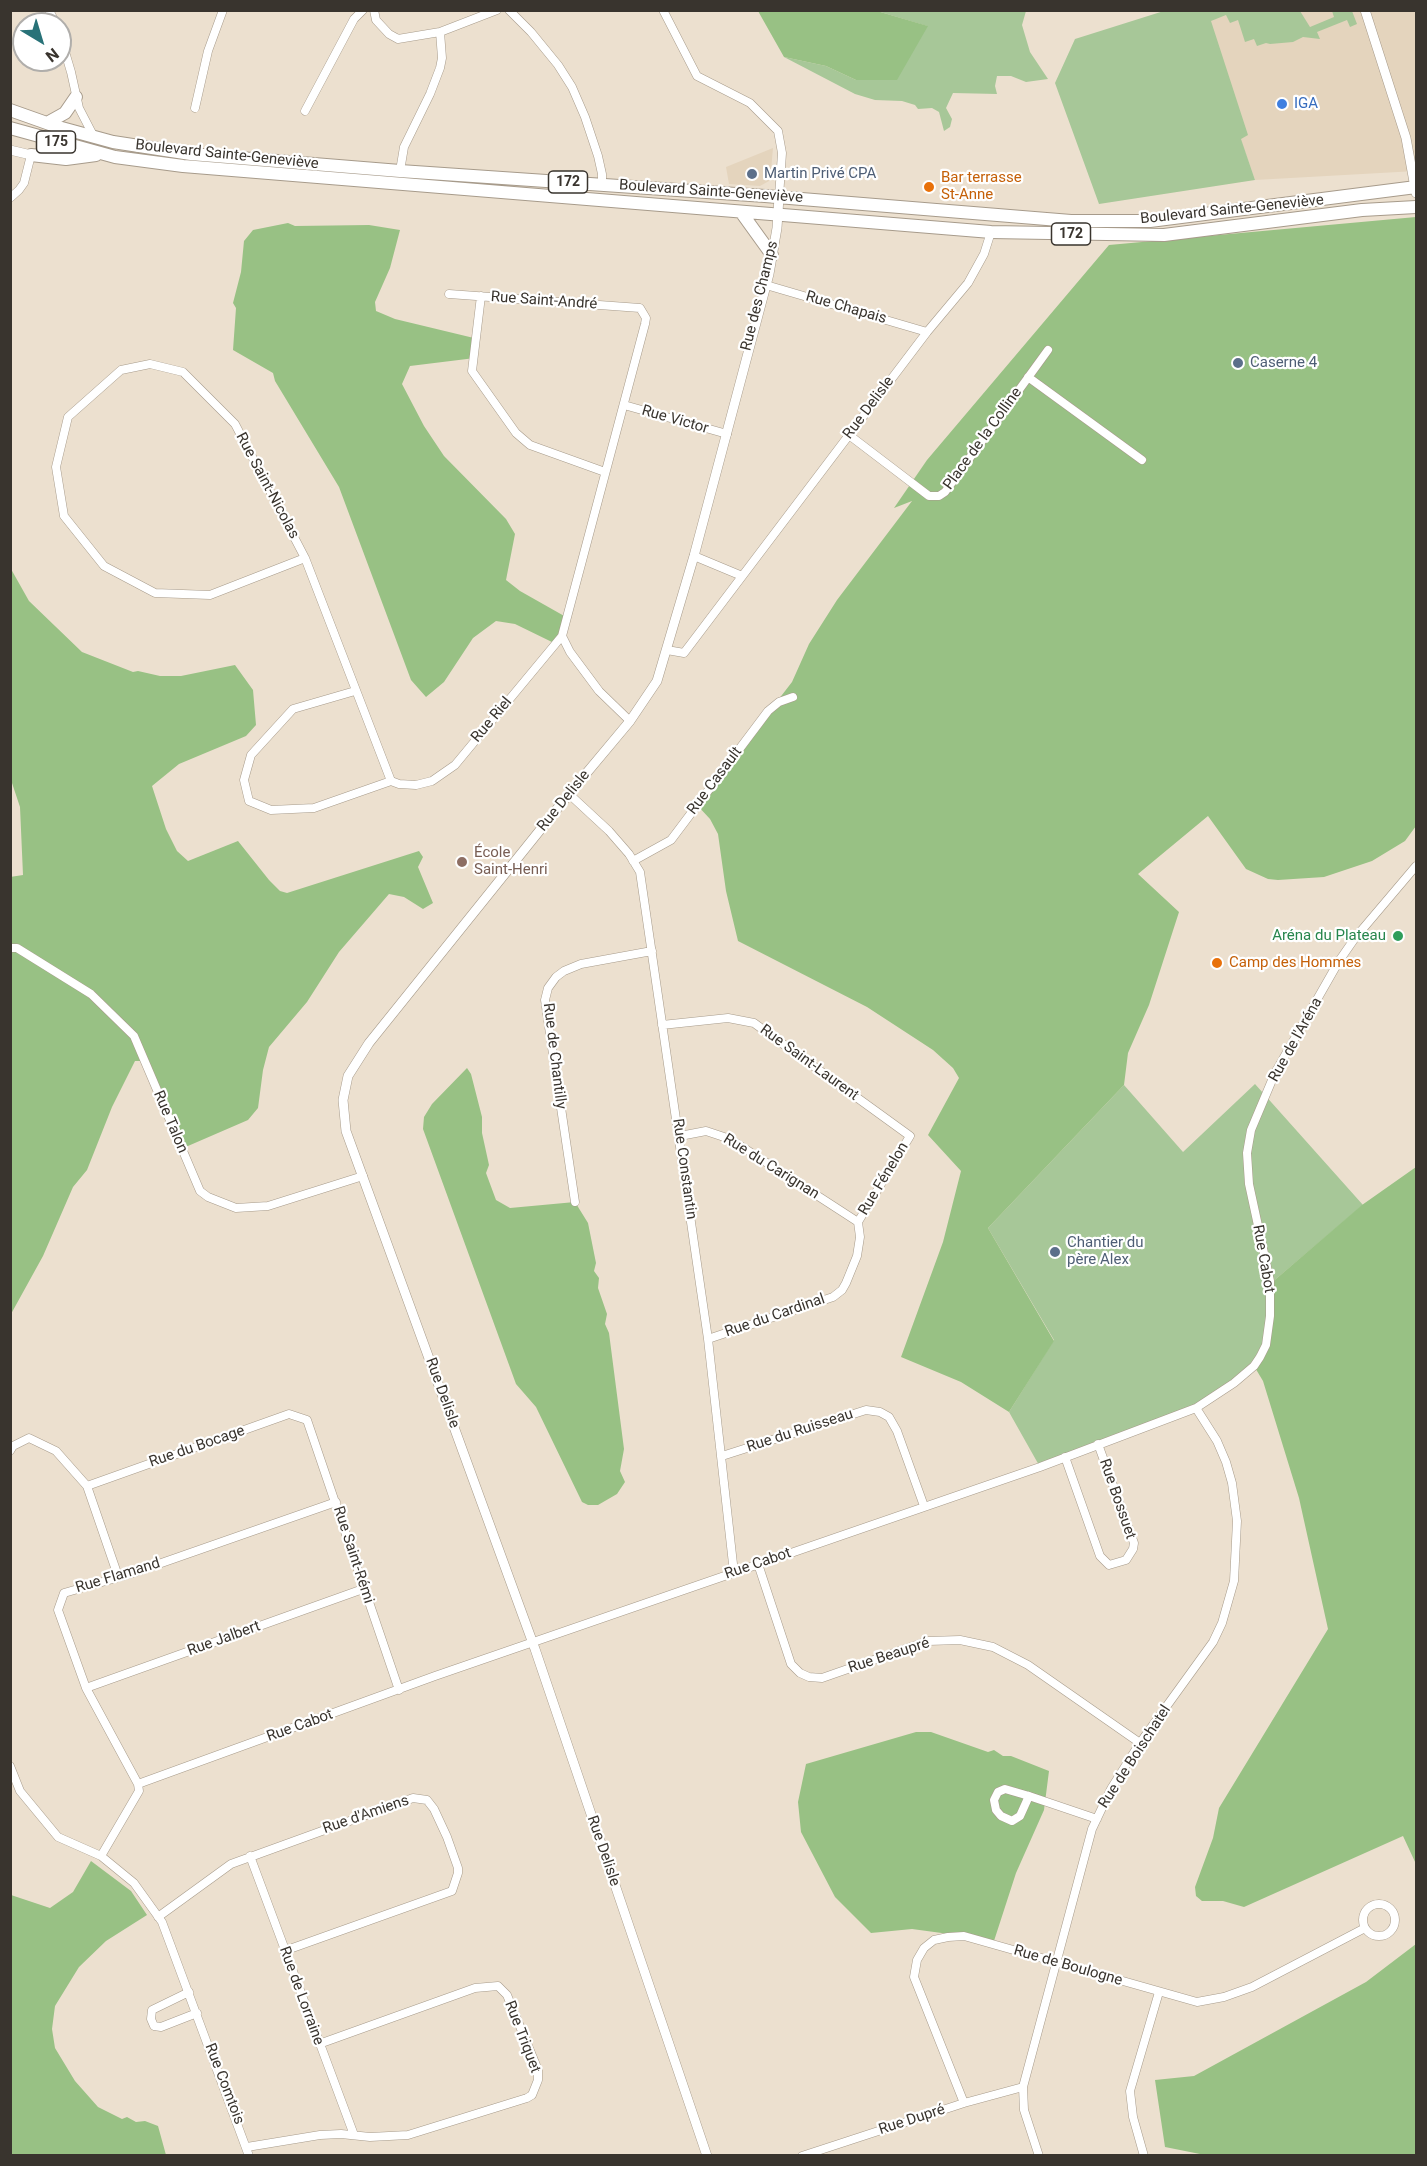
<!DOCTYPE html>
<meta charset="utf-8">
<style>
body{margin:0}
#map{position:relative;width:1427px;height:2166px;overflow:hidden;background:#ece0cf;font-family:Roboto,sans-serif}
canvas{display:block}
.frame{position:absolute;inset:0;border:12px solid #39342e;pointer-events:none}
.north{position:absolute;left:12px;top:12px;width:60px;height:60px;box-sizing:border-box;background:#fff;border:2px solid #b0aeab;border-radius:50%;rotate:142deg;font-size:16px;font-weight:700;line-height:24px;text-align:center;color:#39342e}
.north::after{content:'';display:block;margin:auto;width:21px;height:27px;background:#287278;clip-path:polygon(50% 0,100% 100%,50% 72%,0 100%)}
</style>
<div id="map">
<canvas width="1427" height="2166"></canvas>
<div class="frame"></div>
<div class="north">N</div>
</div>
<script>
const context = document.querySelector('canvas').getContext('2d');
context.lineJoin = 'round';
function paint(path, color) { context.fillStyle = color; context.fill(path, 'evenodd'); }
const shape = rows => new Path2D(rows.map(r => 'M' + r).join(''));
function strokePath(path, color, width, dash) { context.strokeStyle = color; context.lineWidth = width; context.lineCap = dash ? 'butt' : 'round'; context.setLineDash(dash || []); context.stroke(path); }
function write(font, color, halo, rows, align = 'center') {
  context.font = font + ' Roboto,sans-serif'; context.lineWidth = 4.5; context.setLineDash([]); context.textBaseline = 'middle'; context.strokeStyle = halo; context.fillStyle = color; for (const [text, x, y, turn = 0] of rows) {
    context.save(); context.translate(x, y); context.rotate((+turn || 0) * Math.PI / 180); context.textAlign = isNaN(turn) ? turn : align; if (halo) context.strokeText(text, 0, 0); context.fillText(text, 0, 0); context.restore();
  }
}
const built = shape([
 [1195,11,1416,11,1416,171,1255,180],
 [773,148,771,170,768,170,767,177,770,177,769,181,760,186,729,184,726,167]
]);
const green = shape([
 [1167,10,1300,11,1310,27,1334,17,1332,11,1352,11,1357,24,1350,27,1347,20,1317,32,1320,39,1303,37,1293,42,1270,44,1266,43,1257,46,1254,39,1245,42,1238,20,1230,23,1226,15,1211,21,1248,135,1241,139,1255,180,1099,204,1055,83,1075,39],
 [877,11,1026,11,1022,25,1030,52,1048,79,1026,82,1011,76,997,76,995,86,997,94,953,93,946,108,952,119,950,127,944,131,939,112,932,108,918,109,915,105,902,101,875,100,855,94,784,57,826,66,856,80,927,26],
 [1255,1084,1363,1205,1270,1284,1266,1345,1254,1366,1196,1408,1040,1467,1009,1412,1054,1340,988,1228,1124,1085,1183,1152]
]);
const forest = shape([
 [758,11,877,11,928,26,897,80,856,80,826,66,784,57],
 [1416,217,1416,826,1405,841,1372,861,1324,877,1278,880,1268,879,1246,869,1208,816,1138,874,1179,912,1149,1005,1128,1053,1124,1085,988,1228,1054,1341,1009,1412,961,1382,901,1357,943,1242,961,1171,928,1135,959,1078,953,1068,933,1050,867,1007,738,941,726,891,718,834,710,819,697,805,792,682,809,644,837,600,912,501,894,508,927,460,1109,245],
 [288,223,295,226,369,225,400,230,390,268,375,302,376,311,395,319,478,339,475,358,410,366,402,384,424,426,444,456,506,519,515,534,506,580,520,591,566,617,561,635,554,643,515,624,496,621,473,638,444,682,426,697,411,680,339,487,275,381,273,373,233,350,236,308,233,303,241,272,244,241,253,230],
 [11,569,29,601,82,652,133,672,138,671,160,676,181,676,235,665,253,690,256,725,246,736,179,764,152,786,166,829,177,851,188,861,238,841,269,880,280,891,287,893,419,851,423,857,418,867,433,903,423,909,404,897,389,894,339,952,307,1002,269,1047,263,1070,258,1108,248,1120,181,1149,149,1071,140,1061,135,1061,112,1107,87,1170,73,1187,43,1256,11,1314,10,877,23,875,20,807,11,780],
 [467,1068,471,1074,482,1117,482,1133,489,1165,486,1173,496,1200,510,1208,575,1202,588,1223,596,1263,594,1271,599,1278,598,1288,607,1314,605,1324,609,1333,624,1449,620,1471,625,1482,617,1494,598,1505,588,1505,582,1502,536,1407,516,1384,423,1129,424,1117,432,1104],
 [1416,1167,1416,1864,1403,1836,1244,1907,1223,1901,1202,1901,1196,1896,1195,1887,1213,1838,1219,1808,1328,1629,1299,1498,1263,1381,1254,1366,1266,1345,1270,1284,1362,1205],
 [916,1732,931,1732,988,1752,994,1750,1003,1756,1011,1756,1049,1771,1044,1810,1016,1873,993,1944,964,1936,912,1929,871,1933,835,1897,801,1832,798,1802,806,1764],
 [91,1861,131,1891,147,1915,106,1941,79,1967,55,2006,52,2029,55,2048,75,2081,98,2107,122,2119,127,2117,136,2122,145,2121,158,2126,166,2155,11,2155,11,1895,50,1908,73,1892],
 [1416,1944,1416,2155,1210,2156,1165,2147,1155,2080,1194,2076,1366,1982]
]);
const minor = shape([
 [49,10,56,24],
 [374,10,376,20,389,34,398,39,440,32,497,10],
 [509,10,531,32,558,65,572,87,585,117,598,156,602,174,602,185],
 [663,10,697,76,750,103,778,131,782,153,779,197],
 [60,35,71,72,79,108,94,137],
 [195,108,208,51,223,10],
 [305,111,354,19,363,10],
 [400,171,404,147,430,94,440,68,442,58,440,32],
 [10,198,19,190,24,183,31,155],
 [766,285,927,332],
 [481,296,472,371,516,433,530,445,605,472],
 [1028,377,1142,460],
 [624,405,727,434],
 [849,435,929,496,939,496,945,492,1048,350],
 [694,556,742,576],
 [305,558,210,595,155,593,104,566,64,516,56,467,68,417,121,370,150,364,183,372,235,424,305,558,391,781],
 [562,636,570,652,599,691,630,721],
 [667,650,684,653,927,332,968,283,984,254,991,232],
 [355,691,293,709,251,755,244,780,249,801,271,810,314,808,391,781,399,784,416,785,432,781,455,765,562,636,645,324,646,318,640,308,449,294],
 [569,794,609,831,629,854,640,872,708,1339,734,1573],
 [633,861,671,840,768,711,779,702,793,697],
 [10,948,17,948,91,994,134,1036,200,1191,208,1197,236,1208,268,1206,363,1176],
 [662,1025,728,1018,754,1023,910,1136,858,1222],
 [680,1136,706,1131,730,1139,858,1222],
 [575,1202,545,1000,548,988,556,977,564,971,581,964,652,951],
 [708,1339,833,1297,842,1290,846,1283,857,1256,860,1237,858,1222],
 [10,1451,13,1446,29,1438,56,1451,87,1486,118,1576],
 [722,1456,866,1410,880,1412,889,1417,897,1431,924,1506],
 [1065,1457,1100,1556,1109,1565,1126,1560,1133,1549,1134,1543,1098,1444],
 [87,1486,289,1414,307,1420,399,1690],
 [758,1564,791,1664,800,1673,809,1677,822,1678,928,1641,960,1640,993,1647,1028,1665,1140,1743],
 [86,1688,363,1589],
 [10,1766,20,1791,58,1837,101,1856,134,1883,162,1922,249,2156],
 [138,1784,435,1676,1040,1467,1196,1408,1234,1383,1254,1366,1260,1357,1266,1345,1270,1316,1270,1281,1249,1184,1247,1153,1251,1130,1275,1073,1339,961,1355,938,1416,866],
 [138,1784,86,1688,58,1610,64,1593,130,1574,336,1502],
 [1029,1796,1020,1816,1012,1821,1001,1816,996,1810,994,1800,998,1792,1005,1789,1029,1796,1097,1819],
 [101,1856,139,1791,138,1784],
 [250,1856,354,2135],
 '1363 1920a16 16 0 1 1 32 0a16 16 0 1 1-32 0Z',
 [158,1917,231,1864,413,1798,427,1800,434,1809,447,1837,458,1868,458,1873,452,1891,284,1951],
 [189,1992,152,2010,151,2019,154,2026,161,2027,197,2013],
 [964,2103,914,1977,917,1960,924,1948,934,1940,948,1937,964,1936,1197,2002,1224,1997,1252,1987,1365,1928],
 [247,2147,320,2135,341,2134,370,2137,408,2135,527,2098,532,2095,538,2080,538,2070,507,1995,498,1986,475,1988,319,2044],
 [802,2156,964,2103,1023,2087],
 [1039,2156,1024,2110,1023,2087,1092,1829,1111,1789,1140,1743,1213,1642,1222,1623,1234,1581,1237,1521,1232,1483,1226,1462,1217,1441,1196,1408],
 [1144,2156,1133,2117,1130,2091,1159,1992]
]);
const tertiary = shape([
 [1365,10,1406,138,1416,193],
 [10,150,31,155],
 [707,2156,535,1649,346,1131,343,1100,348,1076,369,1043,569,794,630,721,657,681,694,556,769,274,777,228,779,197]
]);
const primary = shape([
 [10,110,58,127,113,142,191,154,400,171,765,196,1071,221,1150,221,1416,187],
 [47,123,65,113,76,97],
 [10,128,115,157,183,166,991,232,1164,235,1362,210,1416,207],
 [31,155,66,159,96,155],
 [741,212,772,255]
]);
const markers = [
 [1282,104,6,"#3f7fe0"],
 [752,174,6,"#5c6f8a"],
 [929,187,6,"#e8710a"],
 [1238,363,6,"#5c6f8a"],
 [462,862,6,"#8d6e63"],
 [1398,936,6,"#2e9e5b"],
 [1217,963,6,"#e8710a"],
 [1055,1252,6,"#5c6f8a"]
];
const shields = [
 [56,142,39],
 [568,182,39],
 [1071,234,39]
];
const shieldNames = [
 ["175",56,142],
 ["172",568,182],
 ["172",1071,234]
];
const shopNames = [
 ["IGA",1294,104]
];
const streetNames = [
 ["Boulevard Sainte-Geneviève",227,155,6],
 ["Boulevard Sainte-Geneviève",711,192,4],
 ["Boulevard Sainte-Geneviève",1232,210,-6],
 ["Rue des Champs",760,296,-76],
 ["Rue Saint-André",544,301,4],
 ["Rue Chapais",846,308,16],
 ["Rue Delisle",869,408,-53],
 ["Rue Victor",675,420,16],
 ["Place de la Colline",983,439,-54],
 ["Rue Saint-Nicolas",267,486,62],
 ["Rue Riel",492,720,-50],
 ["Rue Casault",715,781,-53],
 ["Rue Delisle",564,801,-51],
 ["Rue de l'Aréna",1296,1040,-61],
 ["Rue de Chantilly",554,1056,83],
 ["Rue Saint-Laurent",809,1063,36],
 ["Rue Talon",170,1122,67],
 ["Rue du Carignan",771,1167,32],
 ["Rue Constantin",684,1169,82],
 ["Rue Fénelon",884,1179,-59],
 ["Rue Cabot",1263,1259,80],
 ["Rue du Cardinal",775,1316,-19],
 ["Rue Delisle",442,1393,70],
 ["Rue du Ruisseau",800,1431,-18],
 ["Rue du Bocage",197,1447,-19],
 ["Rue Bossuet",1117,1499,71],
 ["Rue Saint-Rémi",353,1555,72],
 ["Rue Cabot",758,1564,-19],
 ["Rue Flamand",118,1576,-17],
 ["Rue Jalbert",224,1639,-20],
 ["Rue Beaupré",889,1656,-18],
 ["Rue Cabot",300,1726,-20],
 ["Rue de Boischatel",1135,1757,-57],
 ["Rue d'Amiens",366,1815,-19],
 ["Rue Delisle",603,1851,71],
 ["Rue de Boulogne",1068,1966,16],
 ["Rue de Lorraine",301,1996,70],
 ["Rue Triquet",522,2037,69],
 ["Rue Comtois",224,2084,69],
 ["Rue Dupré",912,2120,-18]
];
const serviceNames = [
 ["Martin Privé CPA",764,174],
 ["Caserne 4",1250,363],
 ["Chantier du",1067,1243],
 ["père Alex",1067,1260]
];
const foodNames = [
 ["Bar terrasse",941,178],
 ["St-Anne",941,195],
 ["Camp des Hommes",1229,963]
];
const educationNames = [
 ["École",474,853],
 ["Saint-Henri",474,870]
];
const leisureNames = [
 ["Aréna du Plateau",1386,936]
];
paint(built, '#e4d4bd');
paint(green, '#a7c798');
paint(forest, '#98c184');
strokePath(minor, '#a79b8b', 9);
strokePath(tertiary, '#a79b8b', 10);
strokePath(primary, '#a79b8b', 14);
strokePath(minor, '#fff', 8);
strokePath(tertiary, '#fff', 9);
strokePath(primary, '#fff', 12);
for (const [x, y, r, color] of markers) { const dot = new Path2D(); dot.arc(x, y, r, 0, 2 * Math.PI); context.fillStyle = color; context.fill(dot); strokePath(dot, '#fff', 2); }
for (const [x, y, w] of shields) { const box = new Path2D(); box.roundRect(x - w / 2, y - 11, w, 22, 4.5); context.fillStyle = '#fff'; context.fill(box); strokePath(box, '#39342e', 1.5); }
write('bold 14px', '#39342e', null, shieldNames);
write('15px', '#366cbe', '#fff', shopNames, 'left');
write('15px', '#39342e', '#fff', streetNames);
write('15px', '#4e5e75', '#fff', serviceNames, 'left');
write('15px', '#c56008', '#fff', foodNames, 'left');
write('15px', '#785e54', '#fff', educationNames, 'left');
write('15px', '#27864d', '#fff', leisureNames, 'right');
</script>
